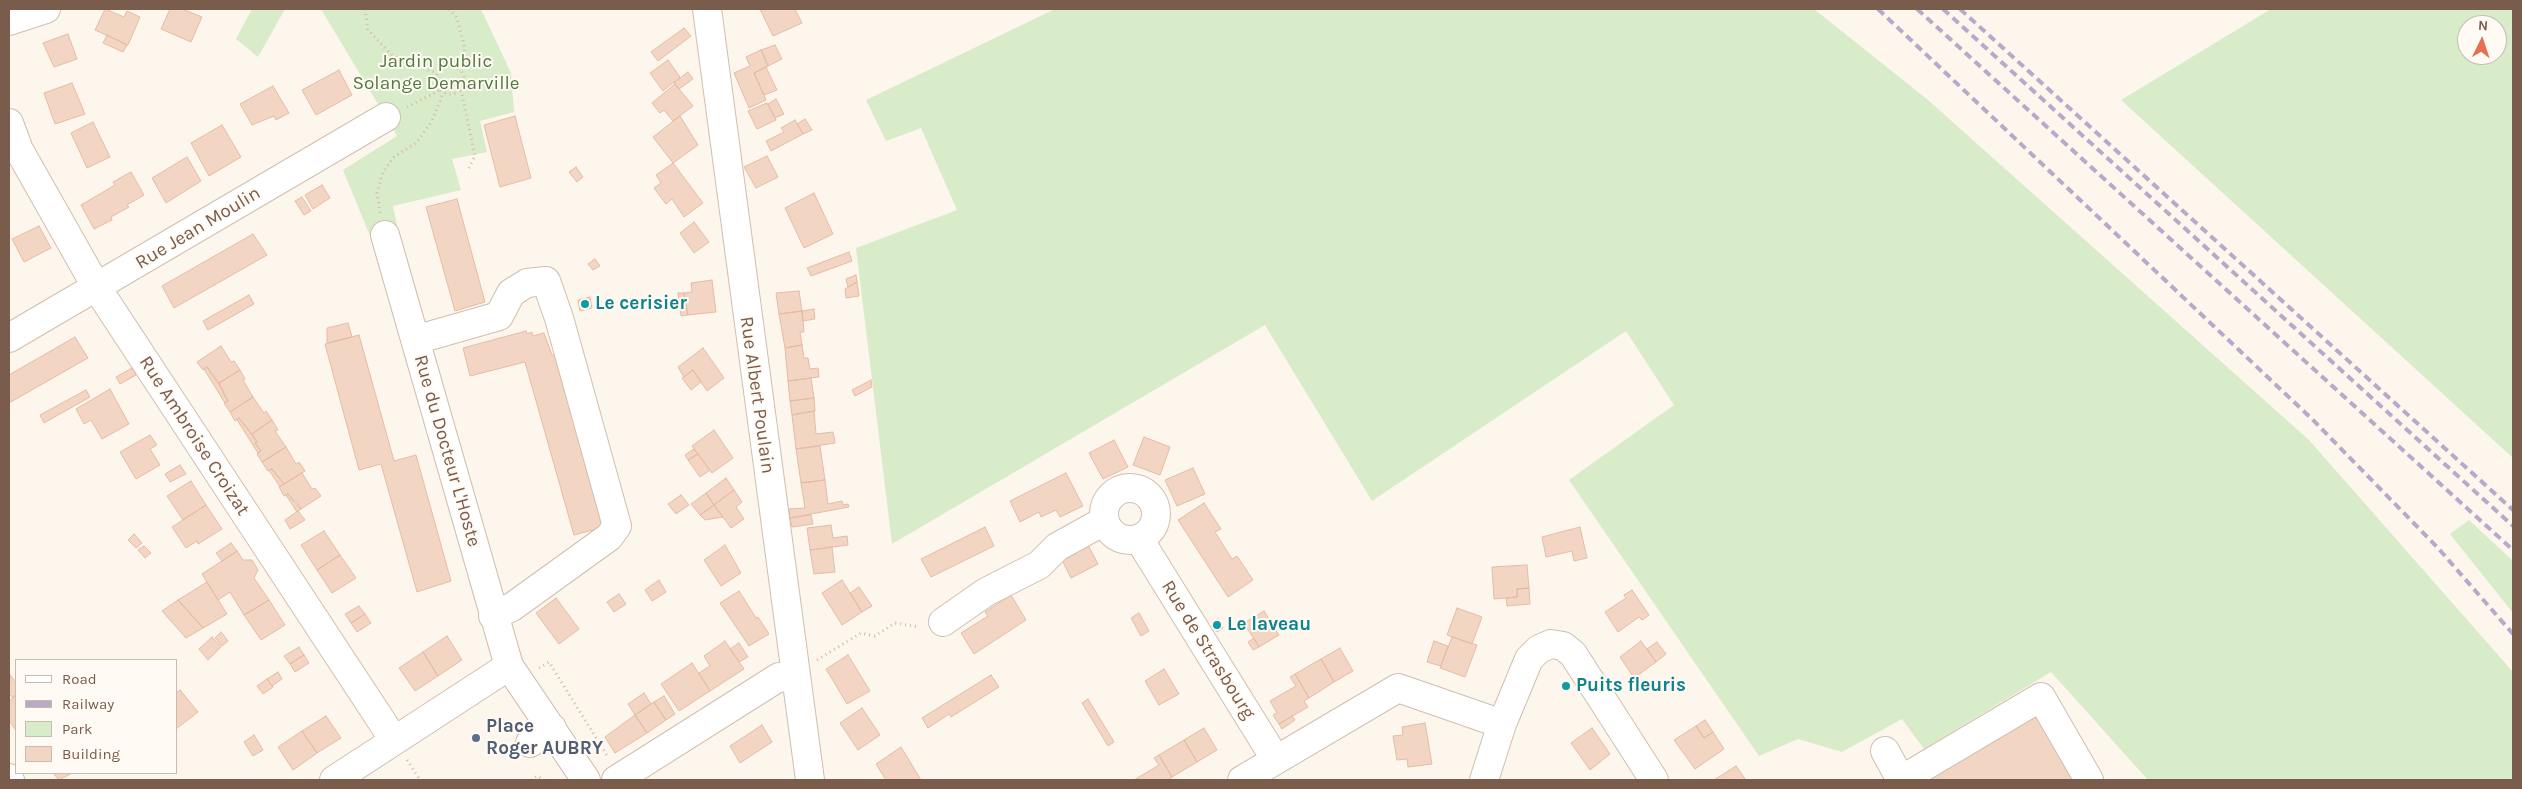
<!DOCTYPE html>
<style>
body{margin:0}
#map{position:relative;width:2522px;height:789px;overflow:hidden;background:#fdf6ec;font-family:Karla,sans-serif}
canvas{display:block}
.frame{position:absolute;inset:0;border:10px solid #7a5c4d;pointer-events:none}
.legend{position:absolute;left:15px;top:659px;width:162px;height:115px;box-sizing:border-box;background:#fffaf3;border:1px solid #cabbb1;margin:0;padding:6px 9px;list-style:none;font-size:15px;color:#7a5c4d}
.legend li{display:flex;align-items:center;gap:10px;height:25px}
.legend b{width:25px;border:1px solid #cabbb1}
.north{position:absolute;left:2457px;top:15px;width:50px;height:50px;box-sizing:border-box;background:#fffaf3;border:1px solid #cabbb1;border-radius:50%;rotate:4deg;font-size:14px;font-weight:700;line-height:20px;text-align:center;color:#7a5c4d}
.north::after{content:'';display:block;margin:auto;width:18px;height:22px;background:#e76f51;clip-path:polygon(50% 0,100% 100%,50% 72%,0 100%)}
</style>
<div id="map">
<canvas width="2522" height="789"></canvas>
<div class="frame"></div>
<ul class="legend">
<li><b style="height:6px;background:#fff"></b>Road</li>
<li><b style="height:6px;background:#b9a8c9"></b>Railway</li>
<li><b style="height:14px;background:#d8ecc9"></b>Park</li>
<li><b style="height:14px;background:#f3d5c3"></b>Building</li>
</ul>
<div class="north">N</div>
</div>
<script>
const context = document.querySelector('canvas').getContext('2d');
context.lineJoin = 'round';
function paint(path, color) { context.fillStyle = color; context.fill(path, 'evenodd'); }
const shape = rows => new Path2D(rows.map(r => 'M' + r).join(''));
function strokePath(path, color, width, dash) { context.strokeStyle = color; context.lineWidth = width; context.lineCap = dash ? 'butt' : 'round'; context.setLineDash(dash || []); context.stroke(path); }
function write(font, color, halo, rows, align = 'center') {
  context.font = font + ' Karla,sans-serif'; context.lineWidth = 4; context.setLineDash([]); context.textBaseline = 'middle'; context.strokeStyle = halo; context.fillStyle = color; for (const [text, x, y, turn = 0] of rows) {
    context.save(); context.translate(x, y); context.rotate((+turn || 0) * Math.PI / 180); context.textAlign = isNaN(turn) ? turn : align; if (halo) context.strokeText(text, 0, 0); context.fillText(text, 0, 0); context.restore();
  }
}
const green = shape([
 [252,9,285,9,258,57,236,39],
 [321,9,481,9,511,73,514,112,480,121,487,152,452,159,461,190,393,206,398,230,370,236,343,170,397,136],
 [1055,9,1814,9,1928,100,2309,440,2513,672,2513,780,2148,780,2051,672,1924,749,1902,719,1842,752,1798,739,1759,756,1569,480,1674,405,1626,331,1372,501,1265,325,892,544,856,248,957,210,921,128,886,141,866,100],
 [2271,9,2513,9,2513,458,2121,100],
 [2467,25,2497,25,2497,55,2467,55],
 [2469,520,2513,561,2513,613,2450,534]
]);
const building = shape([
 [105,9,124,17,127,11,140,17,128,45,95,30,105,9],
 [170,9,182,9,202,17,191,42,161,29,170,9],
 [760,9,795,9,802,23,773,36,760,9],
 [684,28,691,36,658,61,651,52,684,28],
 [68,34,77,59,54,67,43,43,68,34],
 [107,35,127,45,123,52,103,43,107,35],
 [775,45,782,59,768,66,761,50,775,45],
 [761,50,768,66,754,73,766,100,749,108,734,73,750,66,746,57,761,50],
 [668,60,680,77,663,91,650,73,668,60],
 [766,67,777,90,764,95,754,73,766,67],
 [339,70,352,95,316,115,302,90,339,70],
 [688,72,693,79,679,89,674,83,688,72],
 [72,83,85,114,55,124,44,93,72,83],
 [675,84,693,106,673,121,664,110,660,113,652,103,675,84],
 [273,86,289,113,276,120,274,116,252,125,240,104,273,86],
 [776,99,784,114,775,118,768,104,776,99],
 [767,103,776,120,757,129,748,111,767,103],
 [515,116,531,178,500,187,484,125,515,116],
 [680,116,698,145,673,163,653,137,680,116],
 [805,119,812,130,803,134,797,124,805,119],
 [795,120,803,134,771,151,766,141,784,132,781,128,795,120],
 [93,122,110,157,87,168,71,133,93,122],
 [222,125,241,157,209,176,191,143,222,125],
 [767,156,778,177,756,188,744,167,767,156],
 [187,157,201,181,166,203,152,178,187,157],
 [673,163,703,203,684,217,672,199,666,204,654,188,661,183,656,175,673,163],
 [576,167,583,177,577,182,569,172,576,167],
 [131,172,144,195,127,205,129,207,111,217,112,220,94,229,81,205,115,185,113,182,131,172],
 [322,185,330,198,313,209,305,195,322,185],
 [814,193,833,234,804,248,785,208,814,193],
 [302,197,311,211,304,215,295,201,302,197],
 [457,199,485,302,455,311,426,207,457,199],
 [694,222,709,242,694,253,680,233,694,222],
 [39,226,51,248,24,262,12,239,39,226],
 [253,234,267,255,174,308,162,286,253,234],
 [849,252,852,261,811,276,807,268,849,252],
 [595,259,600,266,593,270,588,264,595,259],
 [856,275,857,282,848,287,846,279,856,275],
 [712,280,716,312,688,315,684,293,692,292,691,283,712,280],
 [857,282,859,296,846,298,845,289,857,282],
 [799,291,802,311,779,314,776,293,799,291],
 [678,293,684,293,688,315,681,316,678,293],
 [249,295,254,304,208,330,203,321,249,295],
 [590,297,592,308,580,311,578,300,590,297],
 [814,309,815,319,803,321,802,311,814,309],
 [802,311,804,332,800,332,802,345,785,348,779,314,802,311],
 [348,323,352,337,327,343,327,328,348,323],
 [526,331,527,334,532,332,533,336,544,333,552,355,555,355,604,527,574,535,525,362,470,376,463,348,526,331],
 [359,335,394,461,416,455,451,581,417,592,381,464,359,470,325,344,359,335],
 [75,337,88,358,9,403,9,375,75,337],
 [802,345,804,358,808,358,810,369,818,368,819,377,788,381,785,348,802,345],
 [221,346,231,362,234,361,240,370,219,383,207,367,203,370,197,362,221,346],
 [703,348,724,378,707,391,693,370,684,377,678,367,703,348],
 [207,367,224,392,223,393,228,401,225,403,204,369,207,367],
 [132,368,136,375,120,384,116,377,132,368],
 [240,370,245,379,243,380,253,397,230,412,224,403,228,401,219,383,240,370],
 [693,370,701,382,691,390,682,378,693,370],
 [811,378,814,398,790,401,788,381,811,378],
 [871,380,872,387,855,396,852,390,871,380],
 [110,389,129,424,102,439,91,420,84,424,76,409,110,389],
 [86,390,90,397,44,423,40,415,86,390],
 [253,397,264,413,266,411,272,420,252,434,239,418,235,421,230,412,253,397],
 [814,398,815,411,792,415,790,401,814,398],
 [814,411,816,434,833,432,835,443,796,449,792,415,814,411],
 [239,418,257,442,255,443,261,451,258,453,237,420,239,418],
 [272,420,278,430,275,431,286,447,262,462,257,454,261,451,255,443,257,442,252,434,272,420],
 [714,430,733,458,712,473,692,446,714,430],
 [150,435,157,445,150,449,160,465,136,479,120,452,150,435],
 [1144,437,1170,447,1160,475,1133,465,1144,437],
 [1114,440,1128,467,1103,479,1089,453,1114,440],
 [820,446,825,480,801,483,796,449,820,446],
 [286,447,296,464,299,462,305,471,284,484,272,469,268,471,262,462,286,447],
 [694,449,698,454,688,460,685,455,694,449],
 [698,454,710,470,700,477,688,460,698,454],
 [180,465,186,474,170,482,165,474,180,465],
 [1193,468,1205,494,1177,506,1165,480,1193,468],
 [272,469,284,484,280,487,269,470,272,469],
 [302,473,312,489,315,488,321,496,301,509,296,500,294,502,288,494,284,496,279,487,302,473],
 [1066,473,1083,506,1060,517,1056,510,1041,517,1039,512,1020,522,1010,501,1066,473],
 [726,478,734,490,714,505,706,493,726,478],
 [825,480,828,504,842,501,843,505,848,504,849,507,790,518,789,509,805,508,801,483,825,480],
 [191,481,206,505,183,520,167,496,191,481],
 [734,490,742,502,736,507,744,519,731,528,714,505,734,490],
 [706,493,714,505,700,515,691,504,706,493],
 [288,494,301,509,298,511,297,512,286,495,288,494],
 [681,495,689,505,676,514,668,504,681,495],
 [1204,503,1221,529,1215,532,1232,559,1237,556,1253,580,1228,597,1178,520,1204,503],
 [206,505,222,529,198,544,197,541,186,548,172,527,206,505],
 [714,505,723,517,705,520,700,515,714,505],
 [298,511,305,520,290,529,285,520,298,511],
 [811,515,813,524,792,527,790,518,811,515],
 [831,525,833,538,847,536,848,545,810,550,807,528,831,525],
 [985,527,994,546,931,577,921,559,985,527],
 [1580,527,1587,558,1574,561,1572,551,1546,557,1542,537,1580,527],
 [324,531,340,555,317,570,301,545,324,531],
 [134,534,142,543,136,548,128,540,134,534],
 [231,543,237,551,222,561,216,553,231,543],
 [1087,543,1098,564,1071,578,1060,556,1087,543],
 [725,545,741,573,721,586,704,560,725,545],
 [144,546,151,553,145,558,138,550,144,546],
 [832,547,835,572,814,574,810,550,832,547],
 [237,551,243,560,252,560,258,570,254,578,269,600,244,615,230,592,218,600,202,574,237,551],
 [340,555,356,578,332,593,317,570,340,555],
 [1527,565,1529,588,1517,589,1517,597,1494,599,1492,567,1527,565],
 [659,580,666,592,652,601,645,590,659,580],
 [842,580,862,612,842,625,822,593,842,580],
 [207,582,227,614,203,628,178,600,207,582],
 [859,587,872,606,862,612,850,593,859,587],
 [1529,588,1530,604,1507,606,1506,598,1517,597,1517,589,1529,588],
 [1632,590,1649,615,1642,620,1639,617,1618,632,1605,612,1626,598,1624,595,1632,590],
 [739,591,756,618,758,617,769,634,749,646,720,603,739,591],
 [619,594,626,604,614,612,607,602,619,594],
 [1011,595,1026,620,974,654,961,633,988,616,985,612,1011,595],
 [556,598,579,629,559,644,536,613,556,598],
 [178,600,203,628,186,638,162,611,178,600],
 [269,600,285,625,261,640,244,615,269,600],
 [359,606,365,614,351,623,345,614,359,606],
 [1457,608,1482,617,1472,644,1447,635,1457,608],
 [1264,611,1279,635,1259,647,1244,623,1264,611],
 [1139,613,1149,631,1141,636,1131,618,1139,613],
 [365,614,371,623,357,632,351,623,365,614],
 [1218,619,1223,628,1217,632,1212,622,1218,619],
 [221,632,228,641,222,646,215,638,221,632],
 [447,636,462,660,438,676,423,652,447,636],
 [212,637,221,647,208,660,199,649,212,637],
 [1452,637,1477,645,1465,677,1440,668,1452,637],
 [1254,638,1259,647,1253,650,1248,642,1254,638],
 [725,641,744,669,710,691,699,673,710,666,704,656,725,641],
 [1434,641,1448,646,1441,666,1427,662,1434,641],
 [1641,641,1656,662,1634,678,1620,657,1641,641],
 [1657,642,1666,654,1656,662,1647,649,1657,642],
 [739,643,748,657,739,662,730,649,739,643],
 [299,647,304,655,290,664,284,656,299,647],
 [1340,648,1353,671,1334,682,1321,659,1340,648],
 [423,652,438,676,415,691,399,668,423,652],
 [304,655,309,663,295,672,290,664,304,655],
 [848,655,870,691,847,704,826,669,848,655],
 [1321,659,1334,682,1309,698,1295,674,1321,659],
 [692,663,710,691,679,711,661,684,692,663],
 [1164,669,1179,694,1159,705,1145,681,1164,669],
 [278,672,282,679,272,686,267,679,278,672],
 [1295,674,1309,698,1304,701,1308,707,1279,724,1273,715,1277,713,1270,701,1296,686,1290,677,1295,674],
 [10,675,16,682,16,694,13,698,9,694,10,675],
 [991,675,999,687,951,717,949,714,928,728,922,718,991,675],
 [267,679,273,687,263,694,257,686,267,679],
 [180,690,198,712,176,729,176,693,180,690],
 [644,693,651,704,635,715,628,704,644,693],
 [16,694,16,731,9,720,9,702,16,694],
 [664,696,675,714,666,720,654,702,664,696],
 [1088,699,1114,742,1108,746,1082,703,1088,699],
 [654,702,666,720,647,733,635,715,654,702],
 [862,708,880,735,858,750,840,723,862,708],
 [2045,709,2075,780,1928,780,2045,709],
 [635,715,647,733,615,753,605,737,635,715],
 [326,716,341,738,317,753,302,731,326,716],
 [1292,716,1295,720,1282,729,1279,724,1292,716],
 [1705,720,1713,732,1704,738,1696,726,1705,720],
 [1425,723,1432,764,1408,767,1407,759,1397,760,1393,736,1403,735,1402,727,1425,723],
 [762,725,772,742,740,763,730,746,762,725],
 [1696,726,1704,738,1713,732,1724,749,1695,769,1674,740,1696,726],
 [1204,728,1217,750,1197,762,1184,740,1204,728],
 [1592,728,1610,754,1590,770,1571,743,1592,728],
 [302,731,317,753,293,770,278,747,302,731],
 [254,735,263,750,253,756,244,742,254,735],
 [1184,740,1197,762,1172,777,1159,755,1184,740],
 [901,747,921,780,886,780,876,764,901,747],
 [1159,755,1172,777,1168,780,1134,780,1159,765,1154,758,1159,755],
 [1736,766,1746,780,1714,780,1736,766],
 [53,773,72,773,59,780,53,773]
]);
const path = shape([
 [365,9,368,30,394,57,437,73],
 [449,9,457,18,465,49,459,69],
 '436 80a14 14 0 1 1 28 0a14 14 0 1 1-28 0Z',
 [461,90,475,156,468,170],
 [407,107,440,90],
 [380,213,377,193,383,172,394,157,417,142,432,121,443,93],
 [817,660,861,633,875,636,895,623,919,627],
 [539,668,549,662,608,757],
 [407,760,420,780],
 [531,780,537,776,544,780]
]);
const minor = shape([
 [707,9,810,780],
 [9,21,46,9],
 [9,123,19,150,97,288,394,740],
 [385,235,509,666,586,780],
 [9,338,386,117],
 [415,340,499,316,511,293,527,283,546,281,559,318,617,526,609,537,512,607,493,616],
 '1104 514a26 26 0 1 1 52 0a26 26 0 1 1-52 0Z',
 [1139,539,1276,760],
 [943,622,986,592,1039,565,1057,547,1104,521],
 [530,743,552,728],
 [1885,751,1901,780,2041,697,2089,780],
 [9,778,10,780],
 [334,780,509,666],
 [616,780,779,677,796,678],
 [1242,780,1398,688,1502,724],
 [1484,780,1502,724,1529,659,1539,649,1551,644,1563,646,1573,654,1654,780]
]);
const rail = shape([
 [1878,9,2312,419,2438,548,2513,634],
 [1917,9,2513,550],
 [1943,9,2513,526],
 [1960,9,2513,510]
]);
const markers = [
 [585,304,5,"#0f9aa8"],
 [1217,625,5,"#0f9aa8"],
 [1566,686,5,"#0f9aa8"],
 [476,738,5,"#5c6f8a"]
];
const parkNames = [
 ["Jardin public",436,62],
 ["Solange Demarville",436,84]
];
const streetNames = [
 ["Rue Jean Moulin",198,228,-31],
 ["Rue Albert Poulain",757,395,82],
 ["Rue Ambroise Croizat",194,436,57],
 ["Rue du Docteur L'Hoste",447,451,74],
 ["Rue de Strasbourg",1208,650,58]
];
const cultureNames = [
 ["Le cerisier",595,304],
 ["Le laveau",1227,625],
 ["Puits fleuris",1576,686]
];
const serviceNames = [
 ["Place",486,727],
 ["Roger AUBRY",486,749]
];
paint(green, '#d8ecc9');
paint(building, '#f3d5c3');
strokePath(building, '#e6bba3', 1);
strokePath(minor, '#d1beb0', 30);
strokePath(path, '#d9b8a5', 3, [1, 4]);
strokePath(minor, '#fff', 28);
strokePath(rail, '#b9a8c9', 4, [8, 5]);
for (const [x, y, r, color] of markers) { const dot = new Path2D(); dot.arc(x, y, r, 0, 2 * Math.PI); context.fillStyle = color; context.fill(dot); strokePath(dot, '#fffaf3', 2); }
write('19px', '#537a41', '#fffaf3', parkNames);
write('19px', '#7a5c4d', '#fffaf3', streetNames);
write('bold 19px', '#0d838f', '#fffaf3', cultureNames, 'left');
write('bold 19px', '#4e5e75', '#fffaf3', serviceNames, 'left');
</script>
